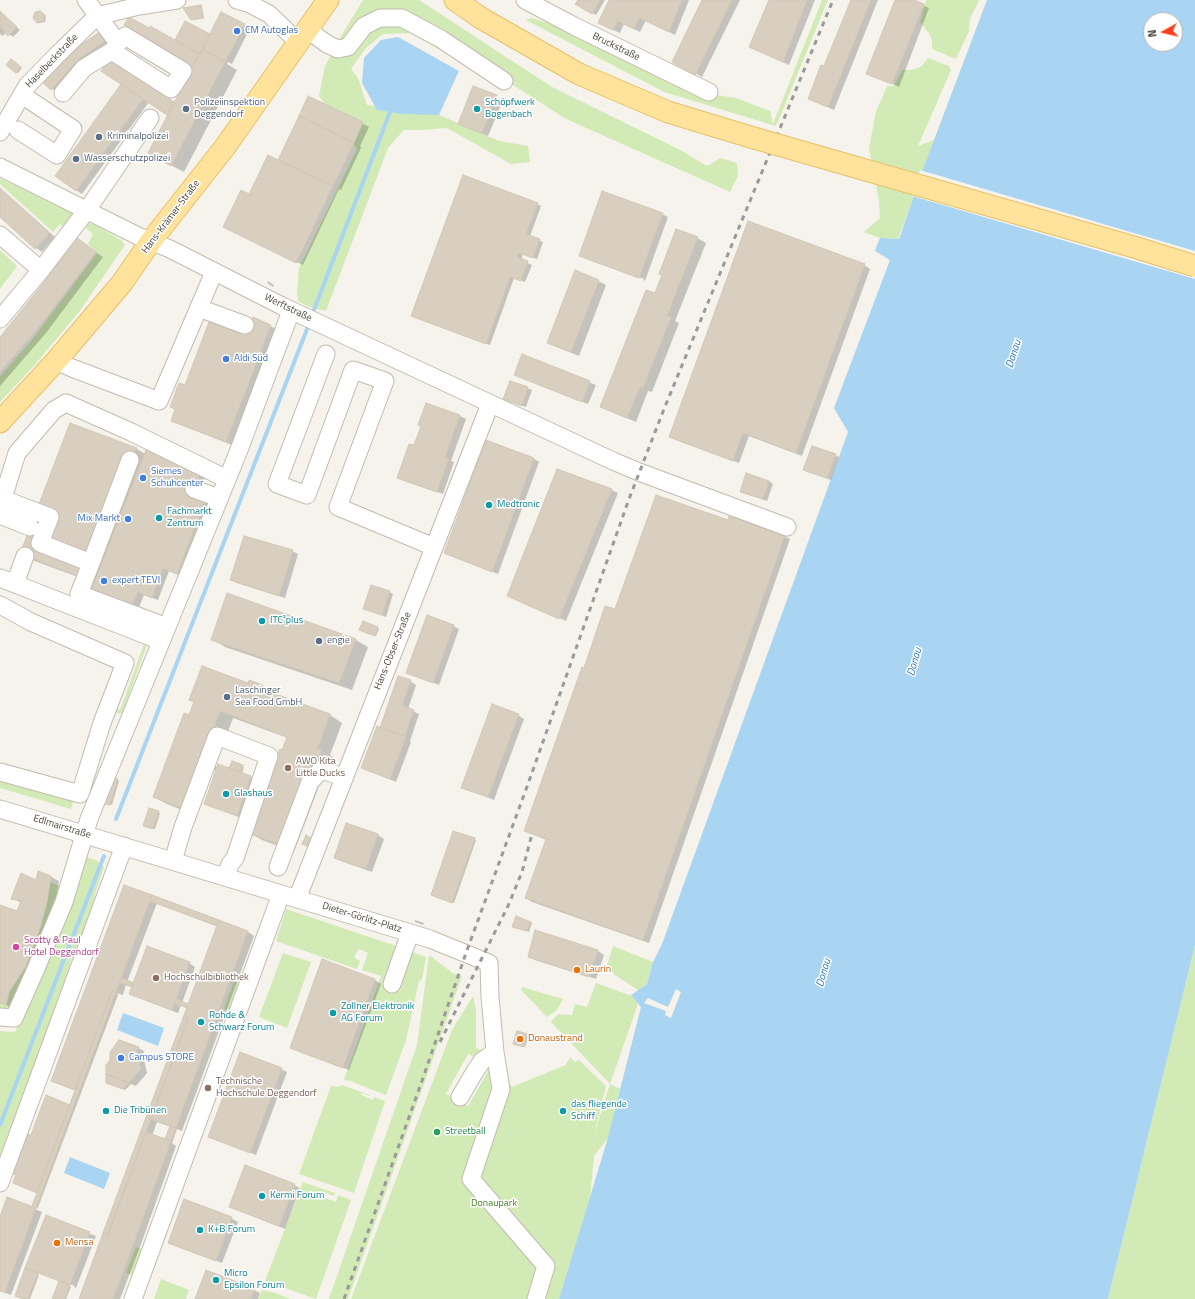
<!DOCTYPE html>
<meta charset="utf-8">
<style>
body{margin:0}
#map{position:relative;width:1195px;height:1299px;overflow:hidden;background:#f6f3ec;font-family:"Titillium Web",sans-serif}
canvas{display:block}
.north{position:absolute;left:1143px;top:12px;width:40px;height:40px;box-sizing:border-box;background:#fff;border:1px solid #b7b4b0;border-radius:50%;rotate:262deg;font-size:11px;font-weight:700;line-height:16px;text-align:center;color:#4b4439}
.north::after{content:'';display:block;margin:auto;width:14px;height:18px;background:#fc3f1d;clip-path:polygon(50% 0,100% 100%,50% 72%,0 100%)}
</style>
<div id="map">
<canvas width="1195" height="1299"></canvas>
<div class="north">N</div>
</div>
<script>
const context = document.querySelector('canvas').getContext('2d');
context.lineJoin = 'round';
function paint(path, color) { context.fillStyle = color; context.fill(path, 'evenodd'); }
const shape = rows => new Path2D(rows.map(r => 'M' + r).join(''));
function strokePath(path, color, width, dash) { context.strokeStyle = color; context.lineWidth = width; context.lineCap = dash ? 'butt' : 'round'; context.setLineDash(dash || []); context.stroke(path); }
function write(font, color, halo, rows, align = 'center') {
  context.font = font + ' "Titillium Web",sans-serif'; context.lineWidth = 3; context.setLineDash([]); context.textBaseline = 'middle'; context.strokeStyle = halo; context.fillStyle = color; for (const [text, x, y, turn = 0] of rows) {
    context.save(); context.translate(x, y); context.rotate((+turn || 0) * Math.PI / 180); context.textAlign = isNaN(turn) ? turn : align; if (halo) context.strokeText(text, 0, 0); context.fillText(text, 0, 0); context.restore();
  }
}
const green = shape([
 [363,0,419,0,552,87,682,151,707,166,721,158,737,163,738,176,730,192,564,118,421,25,440,50,410,33,383,34,366,48,351,69,358,78,367,105,439,115,499,141,528,146,530,162,511,164,447,128,420,130,404,130,388,148,326,311,307,306,298,301,297,293,299,268,357,149,319,96,325,66,340,38],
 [822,0,828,0,776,126,664,92,526,20,531,18,552,24,566,33,581,34,704,93,736,98,770,111,773,124],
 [926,0,979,0,970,19,969,31,956,59,932,49,932,40,929,33,920,22],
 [928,58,949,66,951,70,918,146,934,140,898,239,880,238,864,232,880,218,879,201,869,148,876,112,887,86,894,86,902,70,912,70,922,66],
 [0,178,72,213,74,217,68,230,60,224,53,232,0,184],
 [87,223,94,224,121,240,125,245,79,312,32,368,0,402,0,376,31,341,97,253,88,244,93,234,86,228],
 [0,250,17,266,0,289],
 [144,644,147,645,122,714,114,712,115,709,120,710],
 [0,778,74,799,71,809,0,788],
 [82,856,96,860,104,867,96,891,85,939,71,960,64,988,21,1100,18,1115,11,1126,0,1155,0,1031,15,1032,23,1013],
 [50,882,60,886,35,952,20,991,9,1009,0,1011,0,1002,6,1004,9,992,25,967,40,928,47,902],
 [286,909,396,946,382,983,400,990,412,952,426,957,422,979,419,981,406,1040,386,1095,355,1083,352,1081,344,1080,381,976,362,970,368,953,359,949,354,957,360,961,357,969,276,941],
 [1195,945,1195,1299,1108,1299],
 [613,946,653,962,647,984,638,990,615,975,607,965],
 [283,953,311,962,287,1028,259,1017],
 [429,955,454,974,462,976,348,1299,329,1299,417,1045],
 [234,981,243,984,232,1012,224,1009],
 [596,983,632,996,638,1004,610,1084,620,1089,608,1138,594,1156,590,1197,559,1299,351,1299,452,1030,473,996,476,1011,476,1048,481,1050,476,1058,468,1054,446,1094,468,1106,491,1066,512,1087,566,1065,570,1057,575,1062,579,1060,606,1086,594,1135,610,1084,551,1022,558,1014,572,1015,575,1004,587,1007],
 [522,987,563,999,557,1010,547,1017,521,990],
 [341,1085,370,1095,370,1096,362,1093,361,1095,373,1100,374,1097,385,1101,354,1193,299,1174,331,1086,339,1087],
 [303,1182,335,1193,334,1196,323,1192,322,1197,336,1202,338,1195,351,1200,316,1299,265,1281],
 [136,1247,148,1251,138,1277,126,1273],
 [161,1279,189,1290,186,1299,154,1299],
 [262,1290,275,1293,291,1299,258,1299]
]);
const water = shape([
 [987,0,1195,0,1195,945,1108,1299,559,1299,607,1141,641,1007,631,995,647,984,653,962,662,944,848,432,834,408,890,260,875,251,877,245,880,238,899,239,923,169],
 [1151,20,1175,20,1175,44,1151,44],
 [398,37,459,71,439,115,402,114,377,110,362,83,364,58,381,40],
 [123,1013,164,1028,158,1046,117,1030],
 [70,1157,110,1173,104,1189,64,1173]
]);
const pier = shape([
 [920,170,1195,251,1195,279,912,196],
 [676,989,681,992,671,1018,665,1015,666,1011,644,1003,648,998,668,1007]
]);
const shadow = shape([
 [579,0,605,0,596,15,577,4],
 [610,0,689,0,675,35,646,20,640,32,624,24,620,33,606,27],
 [704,0,740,0,702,77,674,61],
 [770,0,815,0,789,65,750,47],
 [851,0,878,0,834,110,809,99,825,68],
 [896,0,911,0,929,8,899,87,868,73],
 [201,6,202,7,204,18,193,20,192,19],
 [0,12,20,30,13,37,6,32,3,36,0,34],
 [42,13,46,17,45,22,40,23,38,22],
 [244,25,250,28,232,64,228,62,227,64,237,70,184,172,161,160,169,115,149,102,82,194,76,190,122,84,116,63,175,103,194,67,144,39,190,49,211,35],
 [104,30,116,41,58,93,44,83],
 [13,61,22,68,18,73,16,72],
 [473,87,503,100,488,136,465,127],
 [309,97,369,127,360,146,361,148,341,190,339,189,303,265,230,230,250,195,279,161],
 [0,189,55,237,42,252,36,248,0,216],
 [537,204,541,206,530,236,543,242,537,259,523,254,521,260,532,265,525,282,514,278,490,345,416,318],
 [662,214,668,217,645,281,644,280,644,279,585,257,585,258,580,255],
 [697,238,706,243,675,321,679,323,652,392,648,391,636,422,610,411,601,406,655,294],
 [77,239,103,257,46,333,0,386,0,338,66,255],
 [864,265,870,269,802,456,749,436,739,463,676,440,670,437],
 [268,281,274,285,273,287,267,283],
 [598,281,606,285,579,356,557,347,548,342],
 [253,319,277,329,232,445,172,421,185,386,246,337],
 [523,356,596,385,588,404,515,375],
 [511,382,532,390,526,407,508,401],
 [426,404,460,416,466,419,451,461,454,462,443,494,404,481,398,477,414,447,421,427],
 [70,424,137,449,145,454,206,476,199,496,212,503,183,577,169,571,158,600,144,595,137,612,93,593,78,577,29,559],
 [835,455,839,457,831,480,808,472],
 [533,458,539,462,498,574,451,556],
 [769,481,773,484,767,501,742,492],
 [612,490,618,493,566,621,509,596],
 [728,522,784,536,790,539,649,943,532,902,526,898,547,840,525,831,584,669,616,611],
 [292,551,298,554,285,598,237,583,231,580],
 [389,592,393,594,386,617,365,609],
 [228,594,356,640,368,647,352,690,225,647,213,639],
 [363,622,379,629,376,636,362,631],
 [453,626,459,629,439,685,407,672],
 [250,681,263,686,276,693,275,695,330,715,342,723,330,755,334,758,330,769,326,768,294,852,262,840,250,833,241,818,205,804,217,771,214,770,197,816,167,804,154,797,189,716,249,685],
 [233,718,288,738,283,751,255,779,242,774,244,767,232,762,229,769,215,767],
 [410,681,416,685,408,709,419,714,410,741,411,742,396,782,363,768,380,729],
 [518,715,524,719,494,800,462,787],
 [117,780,119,781,112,805,107,804],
 [149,809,160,813,155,829,145,826],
 [347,824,378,835,384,839,372,872,341,861,335,858],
 [474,839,476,840,454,903,433,896],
 [51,877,59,881,55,907,14,1008,0,1003,0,907,18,912,21,903,13,898,37,882],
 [124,886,248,932,254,936,182,1131,177,1129,172,1143,176,1146,140,1247,120,1299,80,1299,188,1007,181,1005,178,1013,137,997,131,994,133,987,126,984,123,995,117,993,118,995,37,1210,42,1212,11,1295,0,1291,0,1219,8,1198,37,1210,38,1208,34,1206,38,1193,14,1183,31,1136,70,1105,76,1091,52,1081],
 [157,903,218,926,189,1005,182,1003,195,967,189,963,134,984,127,982],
 [157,1122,171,1127,166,1141,152,1136],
 [415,920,424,923,423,925,415,922],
 [530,923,532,923,529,932,515,927],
 [536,931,598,951,604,955,596,979,535,960,529,956],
 [323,961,375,980,381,984,349,1070,297,1051],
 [527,1035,529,1036,525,1047,516,1044],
 [138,1048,144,1051,143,1055,147,1073,136,1086,131,1084,125,1090,109,1084],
 [281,1069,287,1072,256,1155,209,1137],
 [294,1185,300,1188,285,1229,237,1210,231,1207],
 [46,1216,96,1236,76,1288,74,1287,75,1286,28,1268,27,1270,39,1275,30,1299,24,1299,16,1296],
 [231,1218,238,1222,222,1263,175,1246],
 [59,1282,71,1287,66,1299,53,1299],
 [254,1290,260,1293,258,1299,196,1299]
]);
const stream = shape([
 [312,315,390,112],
 [116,819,309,324],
 [0,1125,104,856]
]);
const building = shape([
 [578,0,600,0,592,14,575,4,578,0],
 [609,0,682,0,669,32,639,18,634,29,618,21,613,30,598,23,609,0],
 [702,0,732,0,695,75,672,62,702,0],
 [769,0,807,0,783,62,749,47,769,0],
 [851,0,871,0,828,107,808,99,821,65,824,66,851,0],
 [895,0,914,0,924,4,892,84,866,74,895,0],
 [201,5,203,18,191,20,183,8,201,5],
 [0,11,17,27,8,36,0,27,0,11],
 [40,11,45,15,44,21,37,23,33,18,35,12,40,11],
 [221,12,245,24,225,62,202,49,221,12],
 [129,17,149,28,150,26,200,54,192,67,142,39,144,37,124,25,129,17],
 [185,21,210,34,200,54,175,40,185,21],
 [104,29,110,38,80,58,51,90,43,83,72,51,104,29],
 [202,49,225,62,171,166,148,153,202,49],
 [11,59,21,67,16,73,6,65,11,59],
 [110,59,174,102,167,115,101,71,110,59],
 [121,84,143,99,76,191,55,176,121,84],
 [473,86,497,95,482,133,458,124,473,86],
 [308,96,363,122,354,143,299,116,308,96],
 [299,116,354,143,333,186,278,160,299,116],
 [268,155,333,186,296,263,223,227,241,190,249,194,268,155],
 [463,175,538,203,526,234,540,239,533,258,519,253,517,257,528,261,521,281,510,277,486,344,411,316,463,175],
 [0,188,50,233,35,249,0,217,0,188],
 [602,191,663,213,639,278,579,256,602,191],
 [748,221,865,264,796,453,743,433,733,461,669,437,748,221],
 [676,229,698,237,667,316,671,317,643,388,640,387,627,418,600,407,646,290,655,293,662,275,659,274,676,229],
 [76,237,96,252,38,328,0,372,0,337,46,280,76,237],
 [575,270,599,280,571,352,547,343,575,270],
 [253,317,271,325,226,442,171,421,175,409,170,407,179,383,185,385,209,322,246,336,253,317],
 [522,354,590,381,582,402,514,375,522,354],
 [510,381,528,387,522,406,503,399,510,381],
 [426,403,460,415,445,457,449,458,437,492,397,478,409,444,414,445,421,426,418,425,426,403],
 [70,423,137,448,79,603,69,599,78,576,20,554,70,423],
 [486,440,534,458,492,572,444,553,486,440],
 [812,446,836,454,827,478,803,470,812,446],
 [146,450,201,472,193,493,206,498,177,574,163,568,152,598,138,592,131,609,90,593,146,450],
 [557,469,612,489,559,619,507,596,557,469],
 [746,473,769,481,763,499,740,492,746,473],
 [656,495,728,520,729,516,785,535,643,940,525,898,546,839,524,831,582,667,584,668,605,606,615,609,656,495],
 [244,536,293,550,279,596,230,580,244,536],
 [371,585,390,591,382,615,363,609,371,585],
 [227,593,356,639,339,683,211,640,227,593],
 [427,615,454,625,433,683,406,673,427,615],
 [363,621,378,627,375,636,359,630,363,621],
 [202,666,248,683,249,680,263,685,262,689,330,714,318,748,322,750,317,763,313,761,282,846,249,833,280,749,282,750,287,737,220,711,215,724,216,725,185,809,153,797,184,713,189,715,194,702,189,700,202,666],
 [398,676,411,680,402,705,414,710,405,736,380,728,398,676],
 [492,704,519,714,488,797,461,788,492,704],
 [377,726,406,737,390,779,361,768,377,726],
 [232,761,243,765,241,772,229,768,232,761],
 [218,764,251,776,237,816,204,804,218,764],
 [112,777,118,779,110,805,104,804,112,777],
 [149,808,159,811,153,829,143,826,149,808],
 [346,823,378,834,366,869,334,858,346,823],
 [453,831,475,838,452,903,431,895,453,831],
 [306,835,311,838,307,846,302,844,306,835],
 [38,871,51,876,47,902,40,928,26,966,9,992,6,1005,0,1002,0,905,17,911,21,901,11,899,21,873,36,880,38,871],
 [124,885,152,895,116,992,112,991,75,1090,51,1081,124,885],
 [152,895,219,920,217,926,150,901,152,895],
 [516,916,531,922,527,931,512,927,516,916],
 [219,920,248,931,176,1128,151,1119,188,1019,183,1018,219,920],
 [535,930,598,950,589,977,528,957,535,930],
 [147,946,190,962,172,1010,129,994,147,946],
 [322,959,375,979,343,1068,290,1048,322,959],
 [121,978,134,983,132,987,120,983,121,978],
 [112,991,116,992,36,1208,32,1206,112,991],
 [176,999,188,1004,187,1008,175,1003,176,999],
 [183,1018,188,1019,108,1235,103,1233,183,1018],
 [517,1031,528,1034,524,1047,513,1044,517,1031],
 [119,1040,139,1047,137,1051,141,1069,129,1083,106,1074,106,1065,110,1060,110,1052,119,1040],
 [240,1052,282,1068,250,1153,208,1137,240,1052],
 [106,1074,129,1083,123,1089,106,1083,106,1074],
 [46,1095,70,1105,37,1193,13,1183,16,1175,11,1173,25,1133,31,1135,46,1095],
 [170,1126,176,1128,171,1141,165,1139,170,1126],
 [146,1132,171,1141,134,1243,113,1299,79,1299,103,1233,108,1235,108,1234,146,1132],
 [245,1165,295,1184,279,1226,229,1207,245,1165],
 [7,1197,36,1208,5,1292,0,1291,0,1217,7,1197],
 [184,1199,232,1217,216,1261,168,1243,184,1199],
 [46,1215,90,1232,70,1285,25,1268,46,1215],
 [25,1268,38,1273,28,1299,23,1299,15,1296,25,1268],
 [206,1270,255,1289,251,1299,195,1299,206,1270],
 [59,1281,70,1285,65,1299,52,1299,59,1281]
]);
const minor = shape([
 [86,0,118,43,125,36,183,71,171,89,112,51,118,43],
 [237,0,248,3,269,14,299,43],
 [525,0,574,26,709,92],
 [97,16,139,6,177,0],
 [308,30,327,44,338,49,348,47,364,26,380,18,402,18,441,39,504,81],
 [63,93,84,68,112,51],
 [18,130,57,155,73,129,22,95],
 [0,132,27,86,56,56,97,16],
 [0,167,138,236,170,249,282,306,613,461,639,472,787,527],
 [0,235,41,270],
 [199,308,245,325],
 [0,319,41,270,87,210,150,118],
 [326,354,277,484,307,495,353,370,385,381,338,507,434,547],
 [56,361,72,368,159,401,214,272],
 [194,489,219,498],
 [0,495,3,499,50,517,40,543,91,563,79,594,167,627],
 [0,508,17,453,54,410,66,403,131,432,227,479],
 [0,515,30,527],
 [91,563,130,460],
 [0,578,161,641],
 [15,584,25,556],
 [0,605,31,622,125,663,102,723,80,794,0,772],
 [0,809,430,939,489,963,490,997,495,1052,501,1089,471,1179,546,1266,536,1299],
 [173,861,183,827,217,736,269,756,235,858,230,864,226,877],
 [278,867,310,782,321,770,344,777],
 [297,899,490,404],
 [392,984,410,933],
 [0,1017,14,1018,35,971,64,902,89,819,239,450,291,311],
 [460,1097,474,1073,482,1061,495,1052],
 [0,1183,124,846],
 [133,1299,281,894]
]);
const major = shape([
 [455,0,481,18,579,74,668,112,754,138],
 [0,422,56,361,122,283,151,241,225,147,328,0]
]);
const rail = shape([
 [440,1042,508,906,522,872,532,834],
 [344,1299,423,1078,466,953,528,784,629,499,664,409,833,0]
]);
const majorBridge = shape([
 [754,138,1134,247,1195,266]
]);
const markers = [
 [237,31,4,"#3f7fe0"],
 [186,109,4,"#5c6f8a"],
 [477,109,4,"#0f9aa8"],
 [99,137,4,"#5c6f8a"],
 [76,159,4,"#5c6f8a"],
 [226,359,4,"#3f7fe0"],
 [143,478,4,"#3f7fe0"],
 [489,505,4,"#0f9aa8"],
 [159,518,4,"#0f9aa8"],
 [128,519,4,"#3f7fe0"],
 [104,581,4,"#3f7fe0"],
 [262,621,4,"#0f9aa8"],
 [319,641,4,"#5c6f8a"],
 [227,697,4,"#5c6f8a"],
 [288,768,4,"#8d6e63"],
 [226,794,4,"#0f9aa8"],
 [16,947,4,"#d1479c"],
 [577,970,4,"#e8710a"],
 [156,978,4,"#8d6e63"],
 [333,1013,4,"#0f9aa8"],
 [201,1022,4,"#0f9aa8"],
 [520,1039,4,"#e8710a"],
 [121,1058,4,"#3f7fe0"],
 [208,1088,4,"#8d6e63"],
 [106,1111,4,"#0f9aa8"],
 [563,1111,4,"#0f9aa8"],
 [437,1132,4,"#2e9e5b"],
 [262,1196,4,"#0f9aa8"],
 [200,1230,4,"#0f9aa8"],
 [57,1243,4,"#e8710a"],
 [216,1280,4,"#0f9aa8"]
];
const shopNames = [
 ["CM Autoglas",245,31],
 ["Aldi Süd",234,359],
 ["Siemes",151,472],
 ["Schuhcenter",151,484],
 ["Mix Markt",120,519,"right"],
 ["expert TEVI",112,581],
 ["Campus STORE",129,1058]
];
const streetNames = [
 ["Bruckstraße",616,47,26],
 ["Haselbeckstraße",52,61,-46],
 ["Hans-Krämer-Straße",171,217,-53],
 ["Werftstraße",288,308,26],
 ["Hans-Obser-Straße",393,651,-68],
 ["Edlmairstraße",62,827,17],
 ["Dieter-Görlitz-Platz",362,918,17]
];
const serviceNames = [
 ["Polizeiinspektion",194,103],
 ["Deggendorf",194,115],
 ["Kriminalpolizei",107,137],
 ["Wasserschutzpolizei",84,159],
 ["engie",327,641],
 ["Laschinger",235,691],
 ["Sea Food GmbH",235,703]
];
const cultureNames = [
 ["Schöpfwerk",485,103],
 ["Bogenbach",485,115],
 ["Medtronic",497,505],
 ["Fachmarkt",167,512],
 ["Zentrum",167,524],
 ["ITC²plus",270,621],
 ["Glashaus",234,794],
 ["Zollner Elektronik",341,1007],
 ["AG Forum",341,1019],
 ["Rohde &",209,1016],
 ["Schwarz Forum",209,1028],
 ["das fliegende",571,1105],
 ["Schiff",571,1117],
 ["Die Tribünen",114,1111],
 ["Kermi Forum",270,1196],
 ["K+B Forum",208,1230],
 ["Micro",224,1274],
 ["Epsilon Forum",224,1286]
];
const educationNames = [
 ["AWO Kita",296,762],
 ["Little Ducks",296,774],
 ["Hochschulbibliothek",164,978],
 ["Technische",216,1082],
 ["Hochschule Deggendorf",216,1094]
];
const hotelNames = [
 ["Scotty & Paul",24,941],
 ["Hotel Deggendorf",24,953]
];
const foodNames = [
 ["Laurin",585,970],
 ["Donaustrand",528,1039],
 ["Mensa",65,1243]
];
const leisureNames = [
 ["Streetball",445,1132]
];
const parkNames = [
 ["Donaupark",494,1204]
];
const waterNames = [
 ["Donau",1014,354,-72],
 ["Donau",915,662,-74],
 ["Donau",824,973,-74]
];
paint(green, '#d2eab5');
paint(water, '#a9d4f2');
paint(pier, '#f6f3ec');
paint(shadow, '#0003');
strokePath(stream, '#a9d4f2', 4);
paint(building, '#d8cfc1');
strokePath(building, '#d3c7b4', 1);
strokePath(minor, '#c2bbae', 19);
strokePath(major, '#e6c16a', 23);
strokePath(minor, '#fff', 17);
strokePath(major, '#ffe39c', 21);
strokePath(rail, '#9a9a9a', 3, [5, 5]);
strokePath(majorBridge, '#e6c16a', 23, []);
strokePath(majorBridge, '#ffe39c', 21);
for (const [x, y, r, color] of markers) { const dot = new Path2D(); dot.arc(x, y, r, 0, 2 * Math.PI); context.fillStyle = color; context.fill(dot); strokePath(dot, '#fff', 1.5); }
write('10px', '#366cbe', '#fff', shopNames, 'left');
write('10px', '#4b4439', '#fff', streetNames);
write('10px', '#4e5e75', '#fff', serviceNames, 'left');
write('10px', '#0d838f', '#fff', cultureNames, 'left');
write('10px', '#785e54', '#fff', educationNames, 'left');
write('10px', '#b23c85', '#fff', hotelNames, 'left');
write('10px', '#c56008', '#fff', foodNames, 'left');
write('10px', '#27864d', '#fff', leisureNames, 'left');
write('10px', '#4a7f2a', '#fff', parkNames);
write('italic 11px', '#2e7ab2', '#fff', waterNames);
</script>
